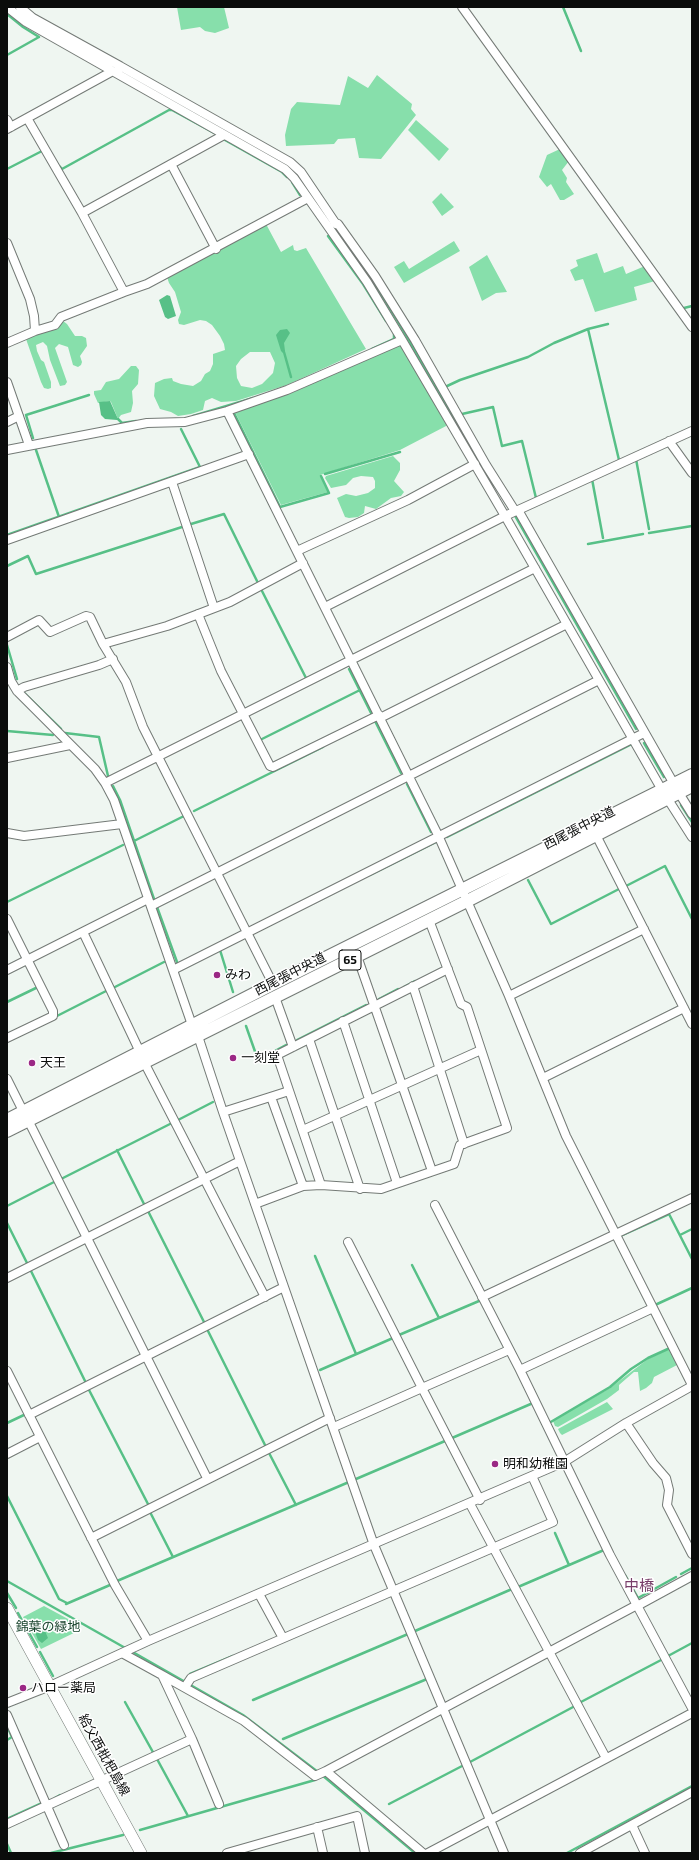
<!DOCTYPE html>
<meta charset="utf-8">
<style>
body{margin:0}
#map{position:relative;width:699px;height:1860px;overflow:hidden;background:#eff6f1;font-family:"Exo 2",sans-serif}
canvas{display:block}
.frame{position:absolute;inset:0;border:8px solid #0a0c0b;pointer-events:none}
</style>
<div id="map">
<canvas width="699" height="1860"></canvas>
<div class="frame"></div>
</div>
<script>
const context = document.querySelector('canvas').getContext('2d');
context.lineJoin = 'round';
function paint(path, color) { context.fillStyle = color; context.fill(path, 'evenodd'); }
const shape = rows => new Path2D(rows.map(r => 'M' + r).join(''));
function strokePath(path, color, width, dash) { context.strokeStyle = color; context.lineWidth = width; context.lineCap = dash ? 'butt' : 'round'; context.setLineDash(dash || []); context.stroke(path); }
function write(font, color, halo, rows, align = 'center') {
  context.font = font + ' "Exo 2","Noto Sans JP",sans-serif'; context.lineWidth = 3; context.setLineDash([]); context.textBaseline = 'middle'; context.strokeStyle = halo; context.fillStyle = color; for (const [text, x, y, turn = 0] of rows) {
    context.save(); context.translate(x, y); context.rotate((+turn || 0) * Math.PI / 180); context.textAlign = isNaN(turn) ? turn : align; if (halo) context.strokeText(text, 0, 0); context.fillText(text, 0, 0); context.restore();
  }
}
const green = shape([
 [177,7,224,7,229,28,215,33,205,31,200,27,181,30],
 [377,75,412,104,411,109,416,115,381,159,359,158,355,138,338,139,334,144,286,146,285,135,291,109,297,102,340,105,348,76,368,88],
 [416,120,449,149,439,161,408,130],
 [560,149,569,161,562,170,567,178,566,182,574,194,564,200,560,200,551,184,547,187,539,177,547,155],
 [441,193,454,207,442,216,432,202],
 [266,224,281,252,293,245,294,250,297,251,306,248,366,349,287,385,236,401,221,402,212,398,205,401,203,410,191,414,178,416,171,412,160,409,154,396,155,383,164,379,172,378,173,381,181,384,193,386,201,381,205,374,210,371,213,364,213,354,225,350,224,344,220,336,212,325,206,321,200,320,184,325,179,324,178,320,181,312,175,292,169,283,167,277],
 [250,352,270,352,275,363,273,373,262,384,252,388,241,386,237,378,236,366,241,359],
 [454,241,460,251,404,283,394,267,404,261,409,269],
 [597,253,604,273,623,266,626,274,645,266,655,281,634,287,637,300,595,312,583,279,575,281,570,270,578,266,576,260],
 [487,255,507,292,496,293,482,301,469,267],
 [63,321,67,324,75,336,82,336,86,338,87,346,80,356,82,362,81,365,78,367,73,365,68,347,59,344,55,348,67,382,65,385,60,386,50,360,47,346,43,342,36,345,37,351,41,360,44,362,51,382,51,388,48,389,44,388,41,382,26,339,57,326],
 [400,344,448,425,400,450,320,475,328,492,281,505,235,412,289,394],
 [131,366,136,366,139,370,138,384,132,391,133,403,131,412,121,415,118,419,111,402,110,401,98,403,94,394,94,391,101,390,106,382,119,379],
 [393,456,400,463,400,470,394,481,404,492,401,496,391,498,376,509,365,506,364,513,358,517,349,518,345,517,337,498,346,494,356,496,368,493,375,488,375,481,373,477,361,476,353,478,346,485,331,488,325,478,326,476],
 [671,1348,679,1364,654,1377,652,1383,646,1388,640,1391,638,1372,634,1372,619,1385,619,1390,607,1399,558,1427,555,1426,553,1421,610,1388,648,1359],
 [607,1402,613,1409,562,1435,560,1433,558,1429],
 [44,1606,81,1626,80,1630,41,1649,23,1617]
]);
const water = shape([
 [167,295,170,296,176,316,168,319,165,317,159,300],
 [287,329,290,333,284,343,285,351,283,353,281,351,276,335,280,330],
 [110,401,118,419,117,420,105,419,101,415,99,402],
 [42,1628,45,1631,48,1638,42,1643,38,1640,35,1632]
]);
const stream = shape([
 [14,7,19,11],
 [563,7,581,51],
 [7,14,23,27,39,37,7,55],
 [201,117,284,163],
 [225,140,282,172,287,177],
 [59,166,62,169,169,110,172,110,216,134],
 [288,166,298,175,325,214],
 [7,169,42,151],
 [292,182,300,195],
 [334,228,368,273,400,325,489,478],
 [328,236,363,284,386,321],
 [684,308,692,306],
 [588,329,619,460],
 [372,349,394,339,394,334],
 [284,352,291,377],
 [445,387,460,380,528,357,554,343,588,329,608,324],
 [234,413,280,507,329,493,321,476],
 [462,414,493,407,502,446,522,441,536,498],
 [193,416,253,398],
 [118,419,122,423,136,421],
 [33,438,26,415,89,395],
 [36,450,59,517],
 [636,459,649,529],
 [325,474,400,452],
 [592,479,603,538],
 [514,514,636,729],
 [191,524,224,514,257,581],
 [649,533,692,526],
 [7,535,200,467,181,429],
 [588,544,643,534],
 [7,566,28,556,36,574,182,527],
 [262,591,306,678],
 [7,645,17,679],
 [349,669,372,715],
 [24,693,61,729],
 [373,722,375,721,401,773],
 [7,731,53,735],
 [65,733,99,737,108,776],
 [261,742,260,740,360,690],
 [644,743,664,777],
 [407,784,431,832],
 [113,786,120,800,154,899],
 [681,805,692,822],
 [194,811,323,747],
 [447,837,630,745],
 [134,841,184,816],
 [370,875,436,842],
 [528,880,551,924,619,889],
 [626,886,665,866,692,919],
 [7,902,123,845],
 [157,907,177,962],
 [220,950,233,992],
 [404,987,415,981],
 [113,988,164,962],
 [379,999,398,989],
 [7,1002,38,987],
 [55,1017,108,990],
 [246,1026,258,1060,286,1045],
 [297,1040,366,1005],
 [178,1120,213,1102],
 [117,1150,145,1206],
 [61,1179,170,1124],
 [7,1206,56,1181],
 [148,1211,205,1324],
 [7,1223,28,1265],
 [680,1235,692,1229],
 [620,1236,669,1214,692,1259],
 [315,1256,356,1354],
 [412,1265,439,1318],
 [30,1269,86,1383,84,1384],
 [655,1305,692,1288],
 [207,1329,266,1447],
 [399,1335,479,1301],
 [320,1370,393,1338],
 [88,1388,149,1506],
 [548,1421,549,1423,610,1387,631,1369,648,1358,670,1348],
 [7,1423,26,1414],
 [452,1438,533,1403],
 [268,1451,296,1505],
 [356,1479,445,1441],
 [7,1496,59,1599,67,1603],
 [150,1512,173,1557],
 [555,1533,569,1565],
 [681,1574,692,1568],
 [625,1575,638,1598,676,1577],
 [7,1581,127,1649],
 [117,1581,349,1482],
 [518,1587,604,1550],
 [7,1593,16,1608],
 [66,1604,110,1585],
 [18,1613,24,1624],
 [27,1629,37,1647],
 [415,1631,512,1589],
 [131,1651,243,1715,318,1772],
 [40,1652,53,1676],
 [668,1656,692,1643],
 [190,1674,233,1656],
 [253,1700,408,1634],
 [125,1702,154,1754,152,1755],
 [579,1703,663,1659],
 [7,1726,12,1737,7,1740],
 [283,1739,427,1679],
 [157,1759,188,1816],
 [470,1762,575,1706],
 [322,1775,415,1853],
 [55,1798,60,1795],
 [389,1804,464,1765],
 [7,1819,40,1804],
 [140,1830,315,1780],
 [7,1844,11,1853],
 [51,1853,123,1835],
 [567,1853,692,1786]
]);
const street = shape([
 [7,7,26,22,285,169,294,178,367,282,402,340,505,516,662,790,692,837],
 [20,7,33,18,120,66,118,71],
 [462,7,692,327],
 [120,66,290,162,301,172,336,224],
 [27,118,82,213,124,292,147,284,308,198],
 [7,120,11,127],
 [7,129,111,72],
 [171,164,216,249],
 [82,213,224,135],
 [338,224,375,276,415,340,486,465,515,511],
 [7,243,30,299,34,316,35,331,7,343],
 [35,331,55,325,61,317,124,292],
 [7,382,29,445],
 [227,411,438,835,509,996,566,1136,692,1385],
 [7,422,19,416],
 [669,441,692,473],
 [7,450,147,423,185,422,227,411,287,390,402,340],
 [172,482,214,608],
 [518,510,674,784],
 [7,540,249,454],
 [297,551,408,500,475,464],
 [325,607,505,516,692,431],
 [198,614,221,671,270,766,273,767,379,715],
 [7,637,39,620,50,632,86,616,90,617,103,644,126,682,143,727,273,984],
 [103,644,167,626,230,602,303,563],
 [7,667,11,681,17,691,95,769,105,783,114,800,192,1025,198,1036,223,1112,374,1545,504,1853],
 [17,691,24,687,99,665,113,659],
 [380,718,567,624],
 [7,758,70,745],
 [105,783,535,568],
 [679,793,692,814],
 [7,833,24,836,122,824],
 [596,835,692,1024],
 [151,906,599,680],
 [7,919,53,1011,53,1016,7,1038],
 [83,932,140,1052],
 [357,956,432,1171],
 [7,970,148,899],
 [173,970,644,733],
 [413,986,464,1144],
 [509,996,644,929],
 [275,997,293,1047],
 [343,1021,397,1183],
 [309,1039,360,1189],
 [144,1062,265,1297],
 [543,1078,684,1008],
 [7,1079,23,1111],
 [271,1097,303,1186],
 [223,1112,289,1091],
 [28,1120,207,1478],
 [303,1130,481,1050],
 [321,1185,277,1055,448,969],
 [255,1204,303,1186,321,1185,381,1189,454,1164,460,1145,507,1128,467,1007,461,1004,429,920],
 [435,1205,520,1370,610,1555,692,1708],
 [348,1242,422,1388,509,1350],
 [7,1278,240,1161],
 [482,1297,692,1198],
 [520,1370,653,1308],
 [7,1371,115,1585,148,1641],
 [29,1415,284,1287],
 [626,1423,653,1463,666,1478,669,1490,667,1505,692,1554],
 [334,1427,422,1388,480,1500],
 [7,1454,40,1437],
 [470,1504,606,1758],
 [91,1538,330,1418],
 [259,1594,283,1638],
 [637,1606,692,1576],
 [162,1675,244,1721,315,1776,326,1771],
 [185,1687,191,1678,553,1522,532,1476],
 [7,1703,50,1686,148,1641,564,1462,626,1423,692,1386],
 [7,1715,64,1845],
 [192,1739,219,1804],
 [7,1824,192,1739,162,1675,122,1653],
 [632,1825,645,1853],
 [317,1827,323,1853],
 [227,1853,357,1816,365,1853],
 [423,1853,326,1771,637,1605],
 [428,1853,692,1713],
 [580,1853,692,1792]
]);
const secondary = shape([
 [7,1608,141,1853]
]);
const primary = shape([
 [7,1120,273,984,692,775],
 [7,1131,467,901,692,786]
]);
const markers = [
 [217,975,4,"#9b2885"],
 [233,1058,4,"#9b2885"],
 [32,1063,4,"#9b2885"],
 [495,1464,4,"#9b2885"],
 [23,1688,4,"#9b2885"]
];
const shields = [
 [350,960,22]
];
const shieldNames = [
 ["65",350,960]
];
const streetNames = [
 ["西尾張中央道",579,828,-27],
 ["西尾張中央道",290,974,-27],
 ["給父西枇杷島線",104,1755,61]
];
const poiNames = [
 ["みわ",225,975],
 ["一刻堂",241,1058],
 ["天王",40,1063],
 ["明和幼稚園",503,1464],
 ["ハロー薬局",31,1688]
];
const parkNames = [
 ["錦葉の緑地",48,1627]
];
const quarterNames = [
 ["中橋",639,1586]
];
paint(green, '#87dfab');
paint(water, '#57c087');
strokePath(stream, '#57c087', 2.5);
strokePath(street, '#747a76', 10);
strokePath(secondary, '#747a76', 12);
strokePath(primary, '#747a76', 14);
strokePath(street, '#fff', 8);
strokePath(secondary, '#fff', 11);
strokePath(primary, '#fff', 12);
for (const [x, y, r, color] of markers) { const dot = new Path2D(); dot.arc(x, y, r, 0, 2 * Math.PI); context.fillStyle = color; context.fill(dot); strokePath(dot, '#fff', 1.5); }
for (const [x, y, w] of shields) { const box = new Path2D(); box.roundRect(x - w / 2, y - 10, w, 20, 3); context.fillStyle = '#fff'; context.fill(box); strokePath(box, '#0a0c0b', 1); }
write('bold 12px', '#0a0c0b', null, shieldNames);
write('13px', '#0a0c0b', '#fff', streetNames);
write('13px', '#0a0c0b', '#fff', poiNames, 'left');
write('13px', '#19442d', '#fff', parkNames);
write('15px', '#783e6a', '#fff', quarterNames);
</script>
